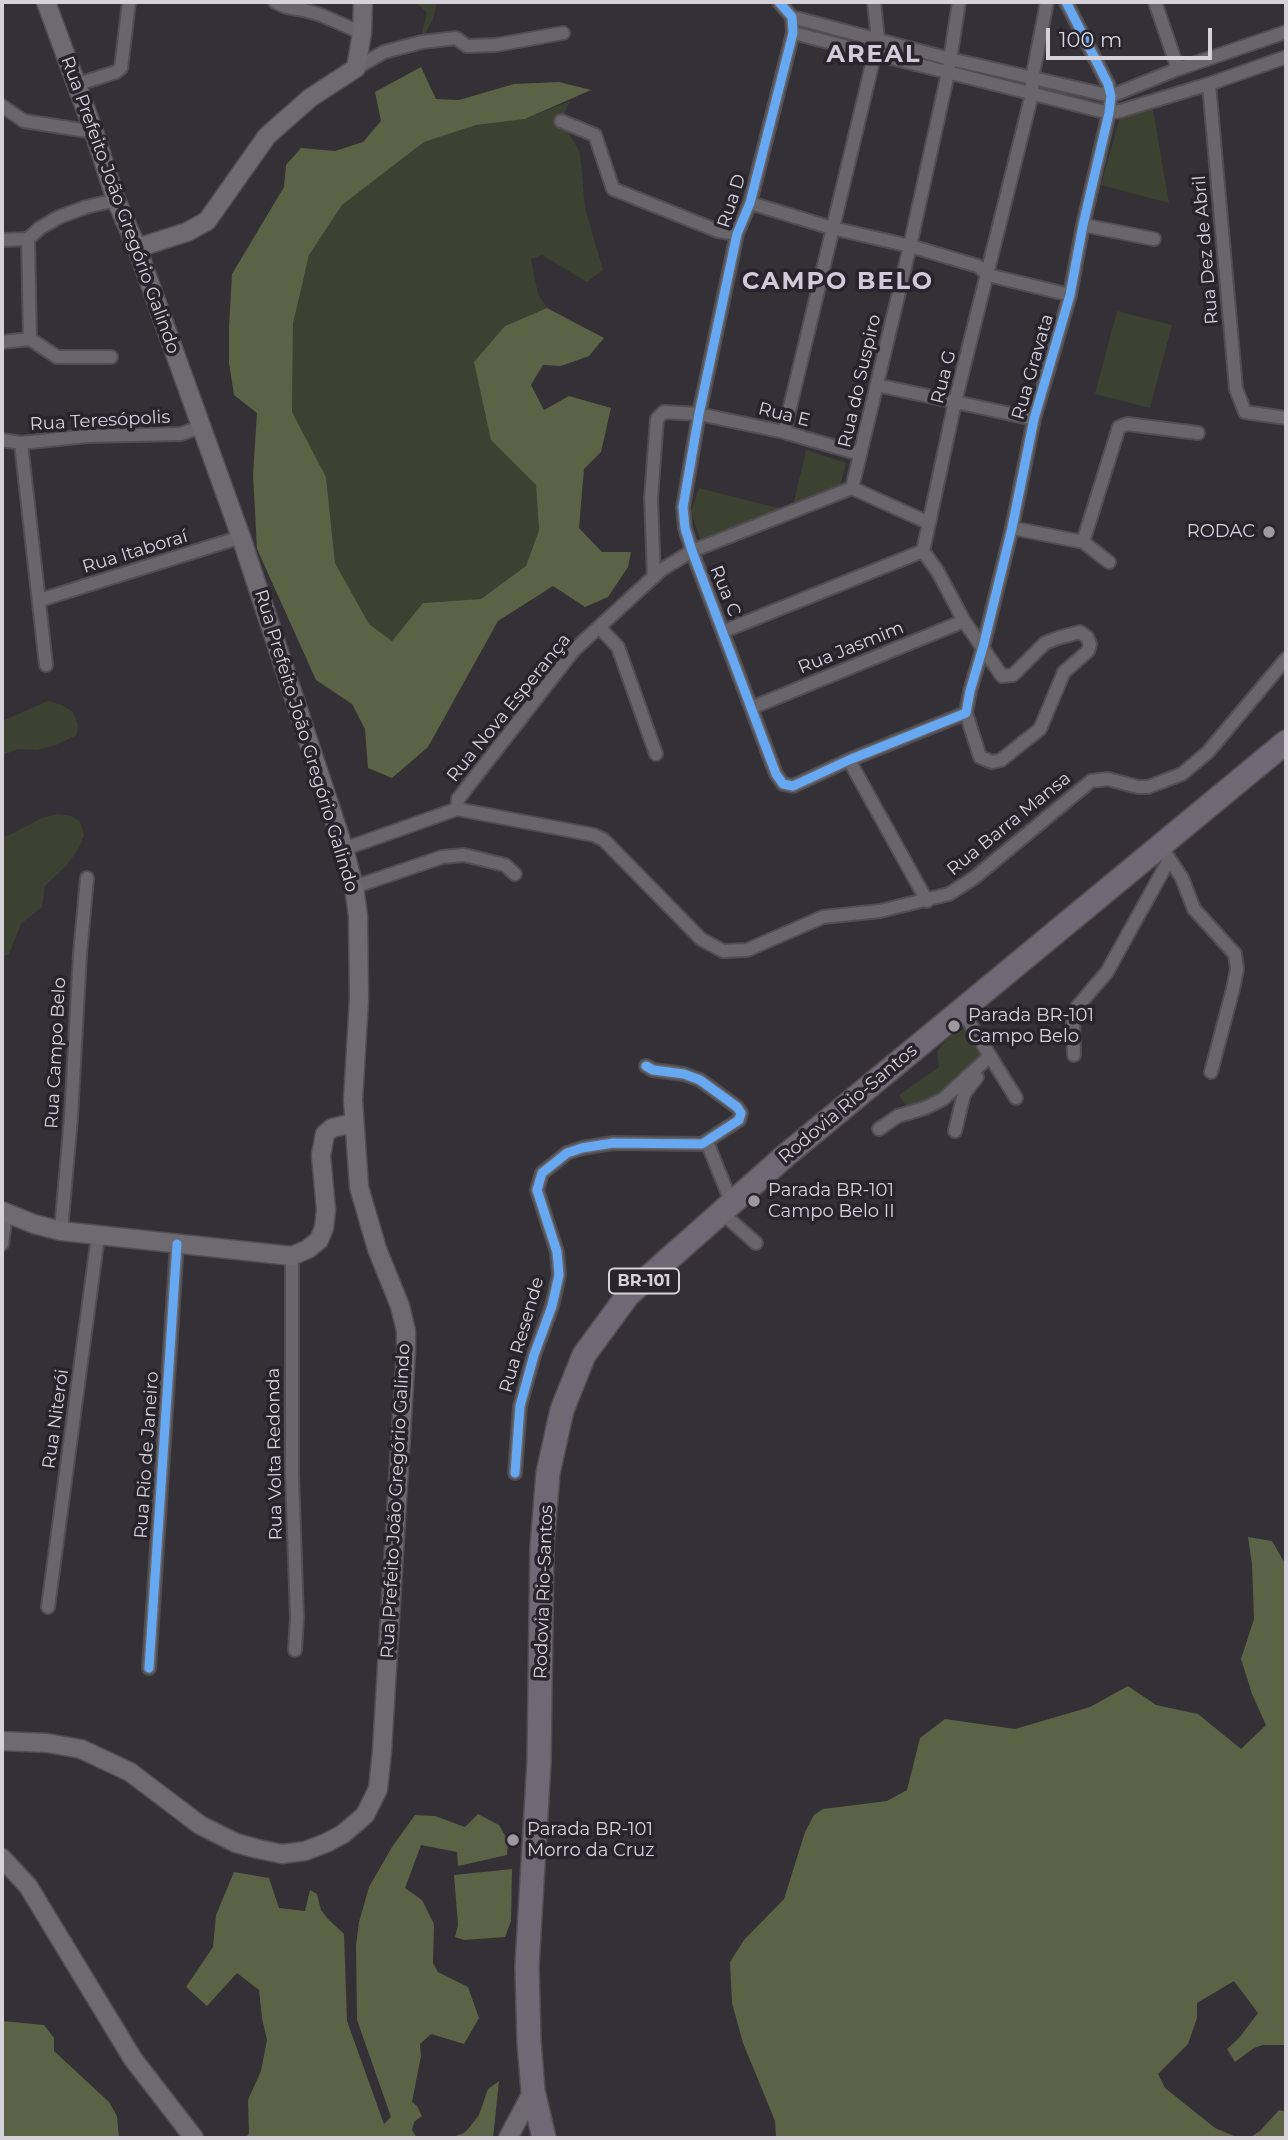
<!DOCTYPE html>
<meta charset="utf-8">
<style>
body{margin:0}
#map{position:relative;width:1288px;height:2140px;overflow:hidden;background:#333036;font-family:Montserrat,sans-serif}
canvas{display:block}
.frame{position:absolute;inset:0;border:4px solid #d5d2da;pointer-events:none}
.scale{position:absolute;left:1046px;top:28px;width:166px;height:32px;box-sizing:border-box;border:4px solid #d5d2da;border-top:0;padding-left:9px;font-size:21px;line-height:24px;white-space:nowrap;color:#d5d2da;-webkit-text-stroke:5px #28242e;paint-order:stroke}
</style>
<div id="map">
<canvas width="1288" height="2140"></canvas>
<div class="frame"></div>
<div class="scale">100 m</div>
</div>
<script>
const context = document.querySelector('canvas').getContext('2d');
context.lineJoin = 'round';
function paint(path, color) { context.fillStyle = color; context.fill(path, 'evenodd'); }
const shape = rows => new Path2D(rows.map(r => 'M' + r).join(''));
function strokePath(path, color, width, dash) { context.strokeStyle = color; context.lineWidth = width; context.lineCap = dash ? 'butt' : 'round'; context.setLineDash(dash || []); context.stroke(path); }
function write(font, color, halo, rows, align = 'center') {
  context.font = font + ' Montserrat,sans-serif'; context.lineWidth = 7; context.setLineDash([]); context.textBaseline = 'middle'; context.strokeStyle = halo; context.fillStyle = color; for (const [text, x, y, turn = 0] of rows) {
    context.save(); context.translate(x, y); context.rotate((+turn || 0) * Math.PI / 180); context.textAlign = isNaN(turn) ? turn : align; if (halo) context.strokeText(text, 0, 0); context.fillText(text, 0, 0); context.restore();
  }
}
const green = shape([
 [416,2,437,2,433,19,425,34,422,33,427,13],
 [570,101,561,121,580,152,585,208,603,270,587,282,542,255,531,259,538,294,547,308,504,326,491,440,536,485,539,530,526,566,481,599,423,603,392,641,369,624,335,563,326,477,292,412,293,324,309,255,342,205,424,142,476,125,525,119],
 [1153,109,1169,203,1101,185,1120,117],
 [1117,311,1172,325,1150,408,1095,394],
 [806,450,846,463,839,490,793,506],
 [699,488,782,509,701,542,691,512],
 [48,701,62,705,73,712,78,725,77,735,56,745,37,750,19,749,2,755,2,721],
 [58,814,71,816,80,822,84,835,79,848,67,865,45,886,42,907,21,924,9,954,2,957,2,835,7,836,42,818],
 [964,1029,970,1030,986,1056,940,1098,908,1109,899,1095,939,1067,937,1051,950,1036]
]);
const forest = shape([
 [421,67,436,99,459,100,514,84,559,82,591,90,525,119,476,125,424,142,342,205,309,255,293,324,292,412,326,477,335,563,369,624,392,641,423,603,481,599,526,566,539,530,536,485,491,440,474,362,505,326,547,308,604,338,589,356,561,366,543,365,531,385,544,410,569,396,611,408,601,452,584,469,579,528,602,552,631,552,628,567,608,597,585,607,553,586,498,621,428,747,392,778,368,768,365,729,352,704,316,680,257,549,253,475,257,413,234,395,229,363,229,327,232,274,284,187,286,165,301,148,335,151,363,142,381,121,375,92],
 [1248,1537,1272,1541,1286,1565,1286,2045,1263,2045,1254,2048,1235,2062,1227,2049,1239,2038,1258,2013,1234,1981,1197,2003,1197,2018,1188,2044,1158,2074,1165,2088,1215,2128,1239,2138,776,2138,775,2121,743,2043,732,2003,730,1962,744,1940,784,1899,805,1832,814,1815,823,1809,887,1801,907,1790,920,1738,945,1719,1015,1729,1090,1707,1128,1686,1156,1705,1198,1714,1241,1749,1266,1725,1252,1694,1241,1659,1254,1619,1252,1564],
 [478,1814,499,1825,508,1841,507,1855,458,1866,457,1852,421,1845,405,1888,422,1900,434,1924,433,1963,438,1972,468,1987,479,2018,464,2044,431,2034,420,2044,421,2056,412,2102,417,2106,422,2116,414,2122,412,2130,417,2138,246,2138,249,2133,248,2100,261,2071,267,2040,262,2018,259,1990,237,1973,207,2006,186,1987,213,1947,216,1915,234,1872,269,1878,279,1908,305,1911,310,1890,317,1894,321,1910,328,1919,344,1934,347,2021,384,2124,391,2117,357,2020,356,1946,359,1922,369,1887,392,1847,415,1815,435,1816,465,1827],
 [512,1869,511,1921,505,1937,464,1940,455,1937,458,1925,454,1875],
 [2,2021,44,2025,54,2038,54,2051,109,2102,117,2116,119,2138,2,2138],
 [499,2081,493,2138,450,2138,464,2133,469,2128,479,2115,488,2089],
 [1279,2110,1286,2112,1286,2138,1249,2138,1260,2131]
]);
const street = shape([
 [275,2,286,7,304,10,321,15,362,33],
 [779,2,792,17,793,33,750,203,737,234,699,414,683,507,685,528,692,551,776,774,783,784,793,786,849,760,966,713,970,691,983,647,1012,528,1034,419,1070,295,1083,225,1109,113,1111,96,1108,84,1066,2],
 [1155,2,1178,69],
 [792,17,950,59,1111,96,1178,69,1286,32],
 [793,33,1109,113,1120,111,1209,84,1286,57],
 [356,68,384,52,422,42,456,38,467,46,496,45,563,33],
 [1209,84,1236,389,1245,412,1286,418],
 [75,85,116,72,121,68,129,2],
 [2,106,24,121,94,132],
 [561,121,595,135,613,189,718,231,737,234],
 [750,203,832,228,910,246,978,266,988,275,1070,295],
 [1083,225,1154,239],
 [28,239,30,339],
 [2,240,28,239,40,228,59,217,86,207,116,200],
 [2,342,30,339,57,357,111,357],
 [877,385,1034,419],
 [784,432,878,40,874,2],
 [2,440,21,443,87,436,181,434,200,427],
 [21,443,46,665],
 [852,488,910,246,948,73,959,2],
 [852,488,929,523],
 [1012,528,1083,542,1109,562],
 [1083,542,1119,427,1127,424,1198,433],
 [923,551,955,402,1032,94,1032,79,1047,2],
 [923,551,938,572,964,621,1002,676,1013,675,1045,643,1058,638,1080,632,1087,637,1090,644,1088,651,1064,672,1040,729,1001,760,992,762,980,757,966,713],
 [654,577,651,498,657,419,664,412,699,414,784,432,860,454],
 [40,600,241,537],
 [599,627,618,647,656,754],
 [724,631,923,551],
 [751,708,964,621],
 [849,760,927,901],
 [457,809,458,799,574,650,661,570,692,551,852,488],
 [1160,845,1182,878,1194,909,1235,954,1237,969,1233,989,1211,1072],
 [344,849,457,809,594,835,604,840,701,939,723,951,747,950,823,917,880,911,949,894,974,878,1091,781,1108,779,1138,787,1148,787,1182,774,1208,752,1286,659],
 [354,887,442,857,464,855,505,865,515,874],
 [961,1009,1016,1098],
 [1074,1055,1073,1021,1077,1007,1107,972,1169,860],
 [879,1129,898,1116,925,1108,943,1099,990,1056],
 [955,1131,964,1094,977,1077],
 [707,1142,732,1204],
 [722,1213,756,1243],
 [61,1231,71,1117,80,954,87,878],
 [2,1244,6,1213],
 [292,1256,292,1474,297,1618,295,1650],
 [515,1473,520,1406,534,1355,552,1306,559,1275,557,1252,537,1190,542,1173,567,1153,582,1148,613,1143,702,1144,739,1120,741,1113,737,1107,700,1080,684,1074,653,1070,646,1066],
 [48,1607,98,1236],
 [149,1668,177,1244]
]);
const secondary = shape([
 [137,248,187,232,207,221,267,136,310,98,356,68,362,33,363,2],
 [2,1211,34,1224,61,1231,292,1256,308,1249,319,1240,324,1228,326,1210,321,1155,325,1134,332,1128,353,1123],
 [2,1741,47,1743,81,1749,130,1772,200,1825,236,1843,258,1849,282,1854,305,1851,326,1843,343,1834,365,1815,378,1789,382,1751,406,1350,406,1331,400,1306,377,1249,359,1187,353,1100,359,999,358,916,354,887,344,849,241,537,137,248,116,200,94,132,46,2],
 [2,1858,28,1886,133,2059,194,2138],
 [508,2138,533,2091]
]);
const highway = shape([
 [544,2138,533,2091,529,2042,527,1966,539,1762,542,1547,548,1473,562,1410,584,1355,628,1295,785,1156,1286,742]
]);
const cycleway = shape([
 [779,2,792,17,793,33,750,203,737,234,699,414,683,507,685,528,692,551,776,774,783,784,793,786,849,760,966,713,970,691,983,647,1012,528,1034,419,1070,295,1083,225,1109,113,1111,96,1108,84,1066,2],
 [515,1473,520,1406,534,1355,552,1306,559,1275,557,1252,537,1190,542,1173,567,1153,582,1148,613,1143,702,1144,739,1120,741,1113,737,1107,700,1080,684,1074,653,1070,646,1066],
 [149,1668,177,1244]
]);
const markers = [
 [1269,532,7,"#9c99a1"],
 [954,1026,7,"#9c99a1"],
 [754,1201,7,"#9c99a1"],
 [513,1840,7,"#9c99a1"]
];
const shields = [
 [644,1281,70]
];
const shieldNames = [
 ["BR-101",644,1281]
];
const streetNames = [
 ["Rua D",732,201,-72],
 ["Rua Prefeito João Gregório Galindo",120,205,70],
 ["Rua Dez de Abril",1206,250,-95],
 ["Rua Gravata",1033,367,-74],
 ["Rua G",944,377,-76],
 ["Rua do Suspiro",860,381,-77],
 ["Rua E",784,415,14],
 ["Rua Teresópolis",100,421,-3],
 ["Rua Itaboraí",135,552,-17],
 ["Rua C",725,591,68],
 ["Rua Jasmim",851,648,-22],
 ["Rua Nova Esperança",509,708,-51],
 ["Rua Prefeito João Gregório Galindo",306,741,73],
 ["Rua Barra Mansa",1009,824,-39],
 ["Rua Campo Belo",56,1053,-87],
 ["Rodovia Rio-Santos",848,1104,-40],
 ["Rua Resende",522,1335,-74],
 ["Rua Niterói",56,1419,-82],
 ["Rua Volta Redonda",275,1454,-91],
 ["Rua Rio de Janeiro",147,1455,-86],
 ["Rua Prefeito João Gregório Galindo",396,1501,-87],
 ["Rodovia Rio-Santos",544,1592,-88]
];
const poiNames = [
 ["RODAC",1255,532,"right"],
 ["Parada BR-101",968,1016],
 ["Campo Belo",968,1037],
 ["Parada BR-101",768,1191],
 ["Campo Belo II",768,1212],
 ["Parada BR-101",527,1830],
 ["Morro da Cruz",527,1851]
];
const districtNames = [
 ["AREAL",874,55],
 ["CAMPO BELO",838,282]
];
paint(green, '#3d4131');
paint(forest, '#5c6246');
strokePath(street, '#504d53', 16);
strokePath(secondary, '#504d53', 21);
strokePath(highway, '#504d53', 26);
strokePath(street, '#68666b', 12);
strokePath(secondary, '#6d6a71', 18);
strokePath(highway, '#6e6975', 23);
strokePath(cycleway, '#66a8f1', 9);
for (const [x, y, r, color] of markers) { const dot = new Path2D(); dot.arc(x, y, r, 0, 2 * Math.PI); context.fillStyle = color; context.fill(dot); strokePath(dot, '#28242e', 2.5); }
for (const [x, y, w] of shields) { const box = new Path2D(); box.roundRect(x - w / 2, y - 12.5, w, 25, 5); context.fillStyle = '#28242e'; context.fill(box); strokePath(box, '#d5d2da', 2); }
write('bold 16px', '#d5d2da', null, shieldNames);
write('18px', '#d5d2da', '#28242e', streetNames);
write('18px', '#d5d2da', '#28242e', poiNames, 'left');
context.letterSpacing = '2px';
write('bold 24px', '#d0cad9', '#28242e', districtNames);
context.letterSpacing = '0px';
</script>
